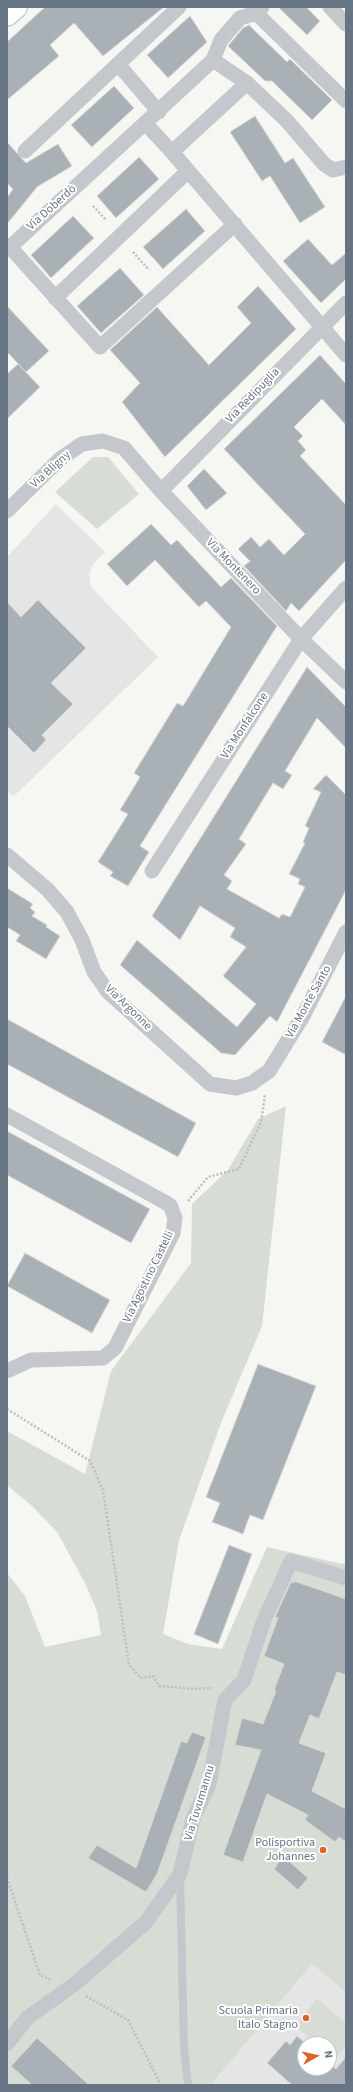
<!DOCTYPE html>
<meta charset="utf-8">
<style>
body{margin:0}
#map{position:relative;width:353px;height:2092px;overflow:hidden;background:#f6f6f3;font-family:"Source Sans 3",sans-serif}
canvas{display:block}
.frame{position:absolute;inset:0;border:8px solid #667484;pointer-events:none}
.north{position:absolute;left:297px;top:2036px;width:40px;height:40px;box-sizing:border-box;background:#fff;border:1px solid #c2c7ce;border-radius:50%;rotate:82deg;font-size:11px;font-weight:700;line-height:16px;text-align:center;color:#667484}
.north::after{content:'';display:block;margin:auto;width:14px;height:18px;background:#e06529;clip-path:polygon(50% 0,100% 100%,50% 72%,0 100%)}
</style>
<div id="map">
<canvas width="353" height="2092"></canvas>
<div class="frame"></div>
<div class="north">N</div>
</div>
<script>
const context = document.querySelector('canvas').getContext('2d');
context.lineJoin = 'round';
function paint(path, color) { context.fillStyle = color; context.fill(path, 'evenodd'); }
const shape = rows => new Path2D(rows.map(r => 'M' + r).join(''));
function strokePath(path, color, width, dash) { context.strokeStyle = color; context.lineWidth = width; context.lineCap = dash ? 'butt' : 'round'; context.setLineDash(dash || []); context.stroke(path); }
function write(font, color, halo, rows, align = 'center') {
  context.font = font + ' "Source Sans 3",sans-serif'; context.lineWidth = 4; context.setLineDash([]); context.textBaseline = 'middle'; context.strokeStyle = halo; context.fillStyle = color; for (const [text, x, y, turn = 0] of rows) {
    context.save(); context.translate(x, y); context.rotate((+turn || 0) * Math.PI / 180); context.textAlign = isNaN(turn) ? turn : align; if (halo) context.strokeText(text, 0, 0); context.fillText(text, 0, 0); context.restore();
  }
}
const built = shape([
 [56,504,105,552,93,564,89,574,91,587,158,657,13,797,7,791,7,557],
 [313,1963,346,1991,346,2085,211,2085],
 [305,2044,329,2044,329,2068,305,2068]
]);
const green = shape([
 [93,457,108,457,139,494,97,529,55,492],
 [286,1106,262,1326,221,1423,179,1540,163,1634,188,1644,222,1649,267,1547,342,1564,346,1563,346,1992,312,1964,211,2085,7,2085,7,1573,25,1596,45,1647,101,1635,97,1611,85,1583,57,1532,33,1507,7,1485,7,1431,85,1474,111,1371,191,1263,192,1204,228,1170,258,1119],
 [317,1999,346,2023,346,2046,335,2059,329,2054,329,2044,317,2044,295,2026]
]);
const building = shape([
 [45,7,164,7,103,56,74,23,50,45,59,56,7,100,7,42,45,7],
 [278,7,306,7,320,21,307,35,278,7],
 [190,16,207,42,168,78,147,55,190,16],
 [249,25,287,62,290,59,332,100,312,120,272,81,265,81,228,46,243,28,249,25],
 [114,86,134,108,92,147,71,125,114,86],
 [255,116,285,163,293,158,325,207,300,223,270,176,262,181,230,132,255,116],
 [7,142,26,163,58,144,72,166,37,187,7,224,7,198,13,189,7,183,7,142],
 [139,157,159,179,116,218,97,196,139,157],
 [186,209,205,231,163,269,143,247,186,209],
 [73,216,94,238,51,278,31,255,73,216],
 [308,239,332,265,346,253,346,279,321,303,283,261,308,239],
 [120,268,144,295,101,333,77,306,120,268],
 [258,286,296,329,165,457,122,402,140,383,110,350,157,307,209,365,251,323,237,307,258,286],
 [7,306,49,351,26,372,7,352,7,306],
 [320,355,346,384,346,425,322,399,294,427,303,436,298,441,306,450,300,456,346,505,346,560,299,611,291,603,286,611,244,566,250,561,238,549,251,537,260,547,269,539,284,555,305,534,224,449,320,355],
 [18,364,40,387,7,419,7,374,18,364],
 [204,469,227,493,206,510,187,486,204,469],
 [151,524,171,545,177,540,221,587,231,578,277,626,140,846,149,852,128,886,110,876,113,872,98,862,128,814,120,810,140,777,134,773,177,703,183,706,231,627,206,601,199,607,155,560,127,586,107,564,151,524],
 [38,600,86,648,51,683,73,704,42,735,46,740,34,753,7,726,7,602,21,617,38,600],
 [307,667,346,707,346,748,317,718,285,771,292,775,283,789,273,783,239,839,246,844,224,875,232,881,227,889,279,918,282,914,290,917,305,887,298,884,300,879,289,874,305,843,303,842,309,828,305,826,321,792,313,789,326,775,346,795,346,890,277,1022,270,1016,235,1055,221,1053,120,965,137,940,237,1027,256,1004,223,976,246,947,230,937,235,928,200,906,180,940,152,916,307,667],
 [7,888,33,904,30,908,35,912,32,916,47,925,46,927,60,936,46,959,16,941,20,935,7,927,7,888],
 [346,996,346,1055,322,1042,346,996],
 [7,1019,196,1123,178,1157,7,1064,7,1019],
 [7,1131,150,1209,131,1243,7,1175,7,1131],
 [25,1253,110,1300,92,1333,7,1286,25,1253],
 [258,1364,316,1386,263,1520,250,1515,243,1534,212,1522,220,1503,206,1497,258,1364],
 [229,1545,252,1554,218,1644,194,1634,229,1545],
 [294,1581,346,1599,346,1675,337,1672,319,1719,310,1715,299,1743,326,1753,312,1791,346,1809,346,1842,339,1837,335,1842,305,1820,308,1815,267,1794,243,1862,223,1855,261,1750,235,1745,242,1718,263,1724,276,1691,274,1690,284,1664,264,1656,278,1618,275,1617,291,1582,294,1583,294,1581],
 [192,1732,206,1737,157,1874,146,1892,88,1858,97,1845,136,1868,181,1741,187,1743,192,1732],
 [283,1856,308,1878,298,1890,274,1869,283,1856],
 [297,2036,306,2044,305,2068,329,2068,329,2063,336,2069,346,2057,346,2085,292,2085,267,2063,286,2041,290,2045,297,2036],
 [37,2038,45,2045,89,2085,32,2085,11,2066,37,2038]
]);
const path = shape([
 [93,206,106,220],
 [133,252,149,270],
 [188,1201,208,1177,239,1169,261,1122,265,1095],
 [7,1409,90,1461,103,1490,129,1665,141,1678,153,1676,159,1686,194,1689,212,1688],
 [7,1878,40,1975,51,1980],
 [86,1996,128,2020,161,2085]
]);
const lane = shape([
 [180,1877,184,2049,188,2085]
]);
const street = shape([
 [330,7,346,24],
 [256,13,346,101],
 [213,60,221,40,240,18,256,13,262,7],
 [118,64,159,112],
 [145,123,10,247,100,347,235,224],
 [25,151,179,7],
 [172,152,247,83],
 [346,167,333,170,324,164,287,121,247,83,213,60,145,123,172,152,346,355],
 [55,298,188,171],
 [161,491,346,303],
 [7,511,60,459,82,444,103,441,124,448,161,491,301,639,346,682],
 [7,855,48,890,67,912,82,940,94,972,108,992,210,1084,236,1088,252,1083,269,1071,303,1016,346,932],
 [152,871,301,639,346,588],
 [7,1115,170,1205,175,1218,173,1233,115,1348,103,1358,31,1360,7,1371],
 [7,2044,27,2018,76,1983,145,1923,180,1874,193,1819,209,1784,225,1700,244,1680,264,1620,291,1561,346,1578]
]);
const secondary = shape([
 [7,15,16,7]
]);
const markers = [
 [323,1850,4,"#e06529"],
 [306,2018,4,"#e06529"]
];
const streetNames = [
 ["Via Doberdò",52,208,-42],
 ["Via Redipuglia",253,396,-46],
 ["Via Bligny",51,470,-42],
 ["Via Montenero",233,567,46],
 ["Via Monfalcone",245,726,-57],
 ["Via Monte Santo",309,1002,-61],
 ["Via Argonne",128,1008,44],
 ["Via Agostino Castelli",149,1277,-64],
 ["Via Tuvumannu",200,1803,-73]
];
const poiNames = [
 ["Polisportiva",315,1843],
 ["Johannes",315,1857],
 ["Scuola Primaria",298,2011],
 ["Italo Stagno",298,2025]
];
paint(built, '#e4e5e4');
paint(green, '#d7ddd4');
paint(building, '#a9b0b6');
strokePath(building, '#d8d8d6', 1);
strokePath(secondary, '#b4b9be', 24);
strokePath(path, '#bcbec0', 2.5, [2, 2]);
strokePath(lane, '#c4c7cb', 8);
strokePath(street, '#c4c7cb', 15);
strokePath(secondary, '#fff', 22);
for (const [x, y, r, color] of markers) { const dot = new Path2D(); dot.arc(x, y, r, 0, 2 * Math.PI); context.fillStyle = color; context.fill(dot); strokePath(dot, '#fff', 1.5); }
write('12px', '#667484', '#fff', streetNames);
write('12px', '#667484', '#fff', poiNames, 'right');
</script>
